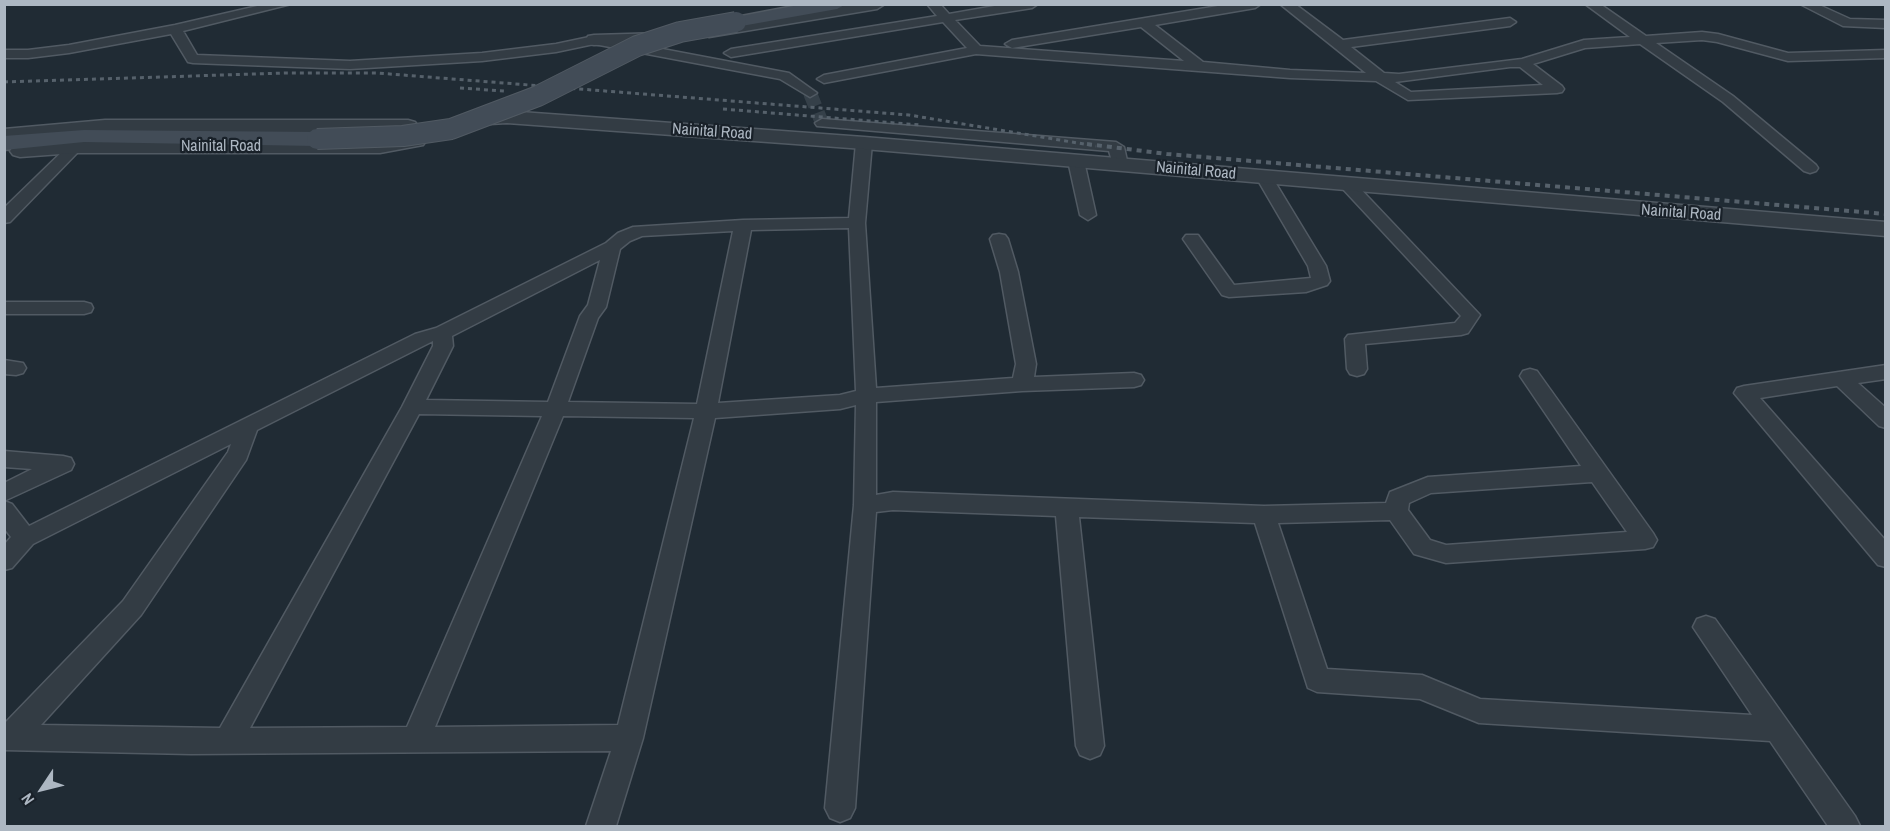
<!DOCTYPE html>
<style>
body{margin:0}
#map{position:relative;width:1890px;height:831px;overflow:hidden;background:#202b34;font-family:"Archivo Narrow",sans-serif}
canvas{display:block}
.frame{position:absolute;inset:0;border:6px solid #adb7c2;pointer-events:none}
.north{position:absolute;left:12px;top:759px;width:60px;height:60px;-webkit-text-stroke:4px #192129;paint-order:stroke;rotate:235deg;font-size:16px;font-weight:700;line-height:24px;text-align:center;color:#adb7c2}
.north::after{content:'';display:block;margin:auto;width:21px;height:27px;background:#adb7c2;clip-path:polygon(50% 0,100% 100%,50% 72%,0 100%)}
</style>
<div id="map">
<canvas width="1890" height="831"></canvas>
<div class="frame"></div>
<div class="north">N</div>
</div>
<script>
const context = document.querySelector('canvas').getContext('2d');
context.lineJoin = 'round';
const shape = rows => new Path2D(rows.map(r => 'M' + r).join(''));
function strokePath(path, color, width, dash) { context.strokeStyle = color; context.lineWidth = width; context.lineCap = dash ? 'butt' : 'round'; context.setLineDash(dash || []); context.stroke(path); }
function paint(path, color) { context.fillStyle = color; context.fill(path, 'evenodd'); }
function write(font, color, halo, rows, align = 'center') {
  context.font = font + ' "Archivo Narrow",sans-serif'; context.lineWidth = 4.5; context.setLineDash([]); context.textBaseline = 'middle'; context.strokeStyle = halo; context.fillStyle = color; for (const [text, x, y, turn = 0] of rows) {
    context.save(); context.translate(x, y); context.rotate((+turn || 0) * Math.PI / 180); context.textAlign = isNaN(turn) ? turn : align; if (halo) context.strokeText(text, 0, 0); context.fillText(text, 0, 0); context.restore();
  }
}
const minorTunnel = shape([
 [810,93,822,123]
]);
const minor = shape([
 [266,4,291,4,183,31,197,55,350,61,482,53,556,44,594,36,789,73,817,93,810,97,780,79,594,44,556,52,482,61,350,69,193,63,188,62,171,34,69,53,28,58,4,58,4,50,28,50,69,45,175,25,266,4],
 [927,4,940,4,949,14,1006,4,1038,4,1032,8,955,20,980,46,1184,61,1141,27,1012,48,1005,44,1012,40,1230,4,1261,4,1255,8,1155,25,1203,62,1290,70,1366,73,1280,4,1295,4,1343,40,1510,18,1516,22,1510,26,1351,47,1384,73,1399,74,1522,59,1584,40,1630,37,1585,4,1600,4,1646,36,1702,32,1718,34,1788,53,1886,50,1886,58,1788,61,1717,42,1702,40,1656,43,1733,96,1816,165,1818,168,1816,171,1810,173,1804,171,1723,102,1640,44,1585,48,1533,64,1562,86,1564,89,1562,92,1557,93,1408,100,1376,81,1290,78,976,54,824,83,817,79,824,75,967,48,943,22,731,57,724,53,731,49,937,16,927,4],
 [1510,67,1520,67,1543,85,1411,92,1395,82,1510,67],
 [1800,4,1817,4,1850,19,1886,20,1886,28,1843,26,1800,4],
 [822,119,1116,142,1124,147,1128,165,1126,168,1114,168,1109,151,817,126,815,123,822,119],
 [864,138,872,143,865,223,876,388,1013,378,1016,364,1000,272,990,239,993,235,999,234,1005,235,1008,239,1018,272,1036,364,1034,377,1134,373,1141,375,1144,380,1141,385,1134,387,1022,391,876,402,876,495,893,492,1264,506,1386,503,1390,492,1428,477,1581,466,1520,376,1523,371,1530,369,1537,371,1653,533,1657,540,1653,547,1645,549,1446,563,1414,554,1390,520,1278,523,1327,669,1422,675,1480,699,1752,715,1693,627,1697,619,1706,616,1715,619,1855,816,1860,826,1828,826,1770,741,1479,723,1420,699,1317,692,1308,688,1255,523,1079,517,1104,746,1100,755,1090,759,1080,755,1076,746,1056,516,893,510,876,512,855,808,850,818,840,822,830,818,825,808,854,505,856,405,840,409,715,418,643,738,616,826,586,826,611,751,191,754,4,750,4,724,123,601,228,452,231,444,33,544,12,568,4,570,4,545,11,537,4,528,4,501,12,504,29,526,415,334,436,328,606,243,618,233,633,227,743,220,849,218,856,143,864,138],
 [849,228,856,391,840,395,718,403,751,230,849,228],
 [733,231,697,404,568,402,598,318,606,307,620,249,630,241,642,236,733,231],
 [600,260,588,305,580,316,548,402,426,400,453,346,452,336,600,260],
 [433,341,433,346,402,407,220,728,41,725,141,615,246,460,257,430,433,341],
 [419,414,542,416,407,727,250,728,419,414],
 [563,416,694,418,618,725,435,727,563,416],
 [1592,482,1627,532,1446,545,1430,540,1408,510,1409,503,1431,493,1592,482],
 [75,142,80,144,83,147,80,150,10,222,4,223,4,208,70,144,75,142],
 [1076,156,1084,161,1096,215,1088,220,1080,215,1068,161,1076,156],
 [1264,172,1272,177,1326,266,1330,281,1327,285,1306,292,1229,297,1222,295,1183,239,1186,235,1198,235,1234,285,1311,278,1308,266,1256,177,1264,172],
 [1347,179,1353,181,1480,315,1468,333,1461,335,1365,344,1367,369,1364,374,1357,376,1350,374,1347,369,1345,339,1348,335,1455,323,1461,316,1341,187,1339,184,1347,179],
 [4,302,84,302,91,304,93,308,91,312,84,314,4,314,4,302],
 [4,360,23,363,26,368,23,373,16,375,4,374,4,360],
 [1886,365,1886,379,1858,383,1886,408,1886,428,1879,426,1837,386,1760,398,1886,541,1886,567,1878,565,1734,393,1737,388,1744,386,1886,365],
 [4,451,63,456,71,458,74,464,71,470,4,501,4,483,32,469,4,467,4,451]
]);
const tertiary = shape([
 [845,4,885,4,877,9,709,37,701,32,709,27,845,4],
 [662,33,670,38,668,42,594,45,588,44,586,40,588,36,594,35,662,33],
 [507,111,864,137,1886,222,1886,236,864,149,507,123,473,125,466,123,463,119,466,115,473,113,507,111],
 [105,120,408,120,415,122,418,126,415,130,408,132,105,132,4,141,4,129,105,120],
 [416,135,423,137,426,141,423,145,380,153,75,153,20,157,13,155,10,151,13,147,20,145,75,141,380,141,416,135]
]);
const secondary = shape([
 [804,4,846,4,837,9,736,27,730,26,727,22,730,18,736,17,804,4],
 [84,130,317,132,325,134,328,139,325,144,317,146,84,142,4,150,4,136,84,130]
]);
const railFar1 = shape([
 [4,82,286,73,377,73,909,115,1096,146],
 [460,88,504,91],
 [723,109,920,125]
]);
const rail = shape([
 [1087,144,1167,154,1886,214]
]);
const secondaryBridge = shape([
 [317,139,403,136,451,129,538,96,637,46,680,32,736,22]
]);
const farStreetnames = [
 ["Nainital Road",712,132,4],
 ["Nainital Road",221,147],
 ["Nainital Road",1196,171,5],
 ["Nainital Road",1681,213,4]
];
strokePath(minorTunnel, '#354049', 14, [14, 7]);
strokePath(minor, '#515a63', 3);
strokePath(tertiary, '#515a63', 3);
strokePath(secondary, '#515a63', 3);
paint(minor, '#333c44');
paint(tertiary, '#333c44');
paint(secondary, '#424c57');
strokePath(railFar1, '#56616b', 3, [4, 4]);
strokePath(rail, '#56616b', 4, [5, 5]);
strokePath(secondaryBridge, '#515a63', 22, []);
strokePath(secondaryBridge, '#424c57', 20);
write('16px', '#adb7c2', '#192129', farStreetnames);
</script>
